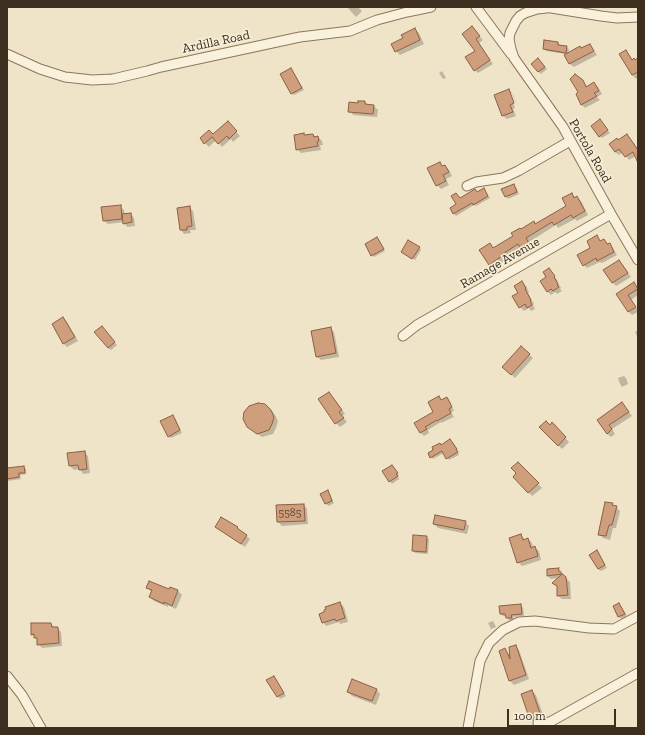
<!DOCTYPE html>
<style>
body{margin:0}
#map{position:relative;width:645px;height:735px;overflow:hidden;background:#f0e4c8;font-family:"Zilla Slab",serif}
canvas{display:block}
.frame{position:absolute;inset:0;border:8px solid #3d2e20;pointer-events:none}
.scale{position:absolute;left:507px;top:709px;width:109px;height:18px;box-sizing:border-box;border:2px solid #3d2e20;border-top:0;padding-left:5px;font-size:12px;line-height:14px;white-space:nowrap;color:#3d2e20;-webkit-text-stroke:3px #f7eed8;paint-order:stroke}
</style>
<div id="map">
<canvas width="645" height="735"></canvas>
<div class="frame"></div>
<div class="scale">100 m</div>
</div>
<script>
const context = document.querySelector('canvas').getContext('2d');
context.lineJoin = 'round';
function paint(path, color) { context.fillStyle = color; context.fill(path, 'evenodd'); }
const shape = rows => new Path2D(rows.map(r => 'M' + r).join(''));
function strokePath(path, color, width, dash) { context.strokeStyle = color; context.lineWidth = width; context.lineCap = dash ? 'butt' : 'round'; context.setLineDash(dash || []); context.stroke(path); }
function write(font, color, halo, rows, align = 'center') {
  context.font = font + ' "Zilla Slab",serif'; context.lineWidth = 3.5; context.setLineDash([]); context.textBaseline = 'middle'; context.strokeStyle = halo; context.fillStyle = color; for (const [text, x, y, turn = 0] of rows) {
    context.save(); context.translate(x, y); context.rotate((+turn || 0) * Math.PI / 180); context.textAlign = isNaN(turn) ? turn : align; if (halo) context.strokeText(text, 0, 0); context.fillText(text, 0, 0); context.restore();
  }
}
const shadow = shape([
 [347,7,358,7,362,11,356,17],
 [415,30,419,33,424,44,400,55,396,51,404,39],
 [475,31,483,40,479,43,493,64,478,73,475,70,476,51],
 [558,43,561,46,566,47,569,49,568,54,582,49,589,45,593,49,597,55,574,67,570,64,565,54,546,51,544,49],
 [626,51,633,60,635,61,638,59,638,77,636,79,632,75,620,55],
 [541,62,547,69,541,74,539,72],
 [291,69,293,71,304,90,294,95,291,93],
 [442,71,446,78,443,79,439,73],
 [582,81,588,87,594,83,598,87,602,94,597,97,600,100,585,108,581,104,579,93],
 [509,90,513,94,518,107,512,93,510,93,515,108,513,109,516,116,507,119,503,116],
 [365,102,368,105,374,106,378,110,377,117,353,115,350,111,359,104],
 [600,120,610,133,602,138,600,136],
 [231,126,240,136,233,142,231,139,222,147,216,140,209,147,205,143,213,135],
 [313,135,316,137,318,137,322,141,323,145,320,145,321,150,301,153,297,149,305,136],
 [627,135,638,150,638,160,636,156,629,160,623,152,619,155,615,152,618,141],
 [445,166,449,170,452,176,446,179,449,185,441,189,437,185,443,167],
 [513,185,516,187,519,194,508,199,506,196],
 [484,190,490,198,476,206,474,205,456,216,454,214,451,208,457,205,456,194,460,199,478,193],
 [571,194,581,201,588,215,577,221,575,219,558,228,556,225,529,242,532,247,525,251,521,248,504,259,505,260,493,268,489,265,494,249,514,236,521,230,535,225,567,206],
 [120,206,124,210,125,215,131,214,134,218,135,226,127,227,124,222,108,224,104,221],
 [189,207,193,211,196,230,190,230,191,233,184,234,181,230,178,209],
 [597,237,601,242,604,240,608,245,609,244,613,248,617,255,602,263,600,262,587,268,584,265],
 [377,238,379,240,385,251,374,257,372,255],
 [419,247,421,250,415,260,404,254],
 [619,261,623,265,631,277,616,286,612,282],
 [549,269,558,281,557,281,561,288,560,289,562,291,557,294,555,292,551,295,547,291,547,277],
 [522,283,526,286,529,292,528,293,534,304,533,305,535,309,531,311,529,308,524,311,520,307,520,293],
 [633,284,638,289,638,295,631,300,638,310,638,312,632,315,629,312,617,294],
 [63,318,67,322,78,341,67,347,63,343],
 [330,328,334,332,339,357,321,360,317,357],
 [104,330,117,345,111,350,108,348],
 [638,330,638,338,635,332],
 [521,348,533,358,515,378,504,367],
 [624,376,626,378,628,384,622,387,620,384,618,378],
 [329,393,333,397,345,414,342,416,347,422,340,427,336,423],
 [439,398,442,401,446,398,450,402,454,411,451,412,454,417,441,423,441,422,428,430,429,433,424,436,421,433,415,423,434,412],
 [622,403,632,416,612,429,615,434,611,437,607,434,598,420],
 [271,410,275,415,278,421,276,428,273,434,262,437,252,430,248,426],
 [172,416,175,418,182,433,171,438,169,436],
 [552,424,569,442,562,449,541,427,550,426],
 [453,443,458,451,458,452,459,455,449,460,444,453,433,459,431,457,435,450,440,444,442,446],
 [84,452,88,456,90,473,83,474,80,469,74,470,70,466],
 [518,463,542,488,532,496,514,477,518,473],
 [24,467,26,469,26,474,20,475,21,479,7,481,7,469],
 [394,468,399,476,398,476,399,479,392,484,384,472],
 [327,492,330,494,334,503,329,506,326,504,322,494],
 [606,503,612,504,620,511,616,528,613,528,610,540,603,538,599,534],
 [304,505,307,509,308,524,282,526,278,522],
 [221,518,237,528,250,539,245,547,220,530,216,527],
 [465,522,469,526,467,534,438,528,434,524],
 [521,535,525,540,528,539,532,543,533,548,535,548,539,551,541,560,522,566,518,562],
 [426,537,429,539,428,554,415,553,413,550],
 [597,552,599,554,607,568,601,571,598,569],
 [559,569,562,572,561,574,570,582,571,599,562,599,558,596,558,587,553,583,558,578,551,579,548,576],
 [147,588,170,591,171,588,178,591,182,595,176,609,168,605,168,607,154,601,150,597,152,592],
 [340,603,344,607,348,622,340,624,339,622,326,626,323,622],
 [619,604,621,606,627,616,622,619,619,617,614,606],
 [521,605,523,608,524,616,513,617,514,620,509,620,507,618,506,616,503,616,501,614],
 [493,621,496,627,491,629,488,623],
 [51,624,55,628,57,628,61,632,62,646,42,648,38,644,38,640,32,634],
 [515,646,519,650,529,679,514,685,510,681,500,651,505,650,510,655],
 [276,679,286,696,280,699,268,680],
 [377,690,380,694,376,705,352,696,348,692],
 [532,691,536,695,545,720,534,723,531,719]
]);
const building = shape([
 [472,26,480,36,476,39,490,60,474,71,465,57,475,51,462,34,472,26],
 [415,28,420,40,395,52,391,44,403,38,401,35,415,28],
 [544,40,558,42,558,45,567,46,566,53,543,49,544,40],
 [590,44,594,51,569,64,564,55,580,46,581,48,590,44],
 [626,50,632,60,634,58,635,60,638,58,638,72,632,75,619,54,626,50],
 [538,58,545,67,538,72,531,64,538,58],
 [291,68,302,88,291,94,280,74,291,68],
 [575,74,583,80,586,87,594,82,599,91,594,93,597,96,581,105,576,94,578,92,570,79,575,74],
 [509,89,514,103,510,105,513,112,502,116,494,95,509,89],
 [358,101,365,101,365,104,374,105,373,114,348,112,349,102,358,103,358,101],
 [600,119,608,130,599,137,591,126,600,119],
 [228,121,237,131,229,139,227,136,218,144,212,137,204,144,200,138,209,130,213,134,228,121],
 [304,133,304,135,313,134,314,137,318,136,319,141,317,142,318,146,296,150,294,135,304,133],
 [627,134,638,150,638,163,633,152,625,157,619,149,615,152,609,144,617,138,618,140,627,134],
 [440,162,442,166,445,165,449,172,443,175,446,181,436,186,427,168,440,162],
 [514,184,517,192,505,197,501,189,514,184],
 [484,188,488,196,473,205,472,203,453,214,450,208,456,204,451,196,456,193,460,198,475,189,477,192,484,188],
 [572,193,574,198,577,196,585,211,573,218,571,215,554,225,552,222,526,238,529,243,520,248,518,244,501,255,502,256,489,265,479,250,490,243,493,248,513,236,511,233,520,228,521,229,534,221,535,224,566,206,562,198,572,193],
 [121,205,122,219,103,221,101,207,121,205],
 [190,206,192,226,187,227,187,230,180,230,177,208,190,206],
 [131,213,132,222,123,224,122,214,131,213],
 [597,235,600,241,604,239,607,244,610,243,614,252,597,261,596,258,583,266,577,255,590,248,587,241,597,235],
 [377,237,384,249,371,256,365,244,377,237],
 [408,240,420,247,412,259,401,252,408,240],
 [619,260,628,273,612,283,603,270,619,260],
 [549,268,555,276,554,277,558,284,557,285,559,287,553,291,551,289,547,292,540,281,546,277,543,272,549,268],
 [522,281,526,288,525,289,531,300,530,301,532,305,527,308,525,304,519,308,512,296,518,293,514,286,522,281],
 [634,282,638,289,628,295,636,307,628,312,616,294,634,282],
 [63,317,75,337,63,344,52,324,63,317],
 [102,326,115,342,108,348,94,332,102,326],
 [331,327,336,353,316,357,311,331,331,327],
 [521,346,530,354,511,375,502,367,521,346],
 [329,392,342,410,339,412,344,418,335,424,318,399,329,392],
 [439,396,441,400,447,397,452,407,449,409,451,413,437,421,437,420,425,427,427,429,420,433,414,423,433,412,428,402,439,396],
 [622,402,629,412,609,425,612,429,607,434,597,420,622,402],
 [258,403,265,404,271,410,274,417,272,424,269,430,257,434,247,427,243,419,244,412,249,406,258,403],
 [173,415,180,430,168,437,160,421,173,415],
 [546,421,550,425,552,422,566,437,558,446,539,427,546,421],
 [450,439,457,449,456,449,458,452,446,459,442,451,430,458,428,453,433,450,432,447,440,443,441,445,450,439],
 [85,451,87,469,79,470,78,465,69,466,67,453,85,451],
 [518,462,539,483,528,493,513,477,516,473,511,468,518,462],
 [392,465,398,473,396,474,398,476,389,482,382,471,392,465],
 [24,466,25,473,19,473,19,477,7,479,7,468,24,466],
 [328,490,332,501,325,504,320,494,328,490],
 [605,502,613,503,612,505,617,506,612,525,609,525,606,536,598,535,605,502],
 [304,504,305,521,277,522,276,505,304,504],
 [435,515,466,521,464,530,433,524,435,515],
 [221,517,238,527,237,528,247,535,241,544,215,527,221,517],
 [521,534,523,540,528,538,531,548,535,546,538,556,517,563,509,538,521,534],
 [413,535,427,536,426,552,412,551,413,535],
 [597,550,605,565,598,569,589,555,597,550],
 [559,568,558,570,566,577,568,595,557,596,557,586,552,583,562,574,547,576,547,569,559,568],
 [149,581,169,589,170,587,178,590,172,606,164,602,164,604,149,597,152,590,146,588,149,581],
 [340,602,345,618,336,621,335,619,322,623,319,614,324,612,324,610,326,609,325,607,340,602],
 [619,603,625,614,618,617,613,606,619,603],
 [521,604,522,614,511,615,512,618,506,618,505,614,500,614,499,606,521,604],
 [31,623,51,623,52,627,58,627,59,643,37,645,37,638,34,638,34,634,31,635,31,623],
 [516,645,526,675,509,681,499,651,505,648,510,659,509,647,516,645],
 [274,676,284,693,277,697,266,680,274,676],
 [352,679,377,689,372,701,347,692,352,679],
 [532,690,541,716,530,720,521,694,532,690]
]);
const minor = shape([
 [476,7,511,54],
 [545,7,601,16,617,18,638,17],
 [547,8,537,9,525,13,520,16,516,21,510,33,509,39,511,49,514,58,563,127,611,214,638,260],
 [7,54,40,69,65,77,92,80,113,79,147,71,161,67,300,37,350,31,377,20,407,12,431,7],
 [467,186,476,182,503,178,518,171,570,141],
 [403,336,417,325,611,214],
 [7,676,22,695,41,728],
 [538,723,550,722,638,673],
 [468,728,480,661,489,643,503,630,519,622,535,621,589,628,614,629,638,616]
]);
const numberNames = [
 ["5585",290,513]
];
const streetNames = [
 ["Ardilla Road",216,42,-12],
 ["Portola Road",590,151,60],
 ["Ramage Avenue",500,263,-30]
];
paint(shadow, '#0003');
paint(building, '#cf9f7d');
strokePath(building, '#8d5f41', 1);
strokePath(minor, '#8d765c', 11);
strokePath(minor, '#faf1dc', 9);
write('11px', '#624a37', null, numberNames);
write('13px', '#3d2e20', '#f7eed8', streetNames);
</script>
